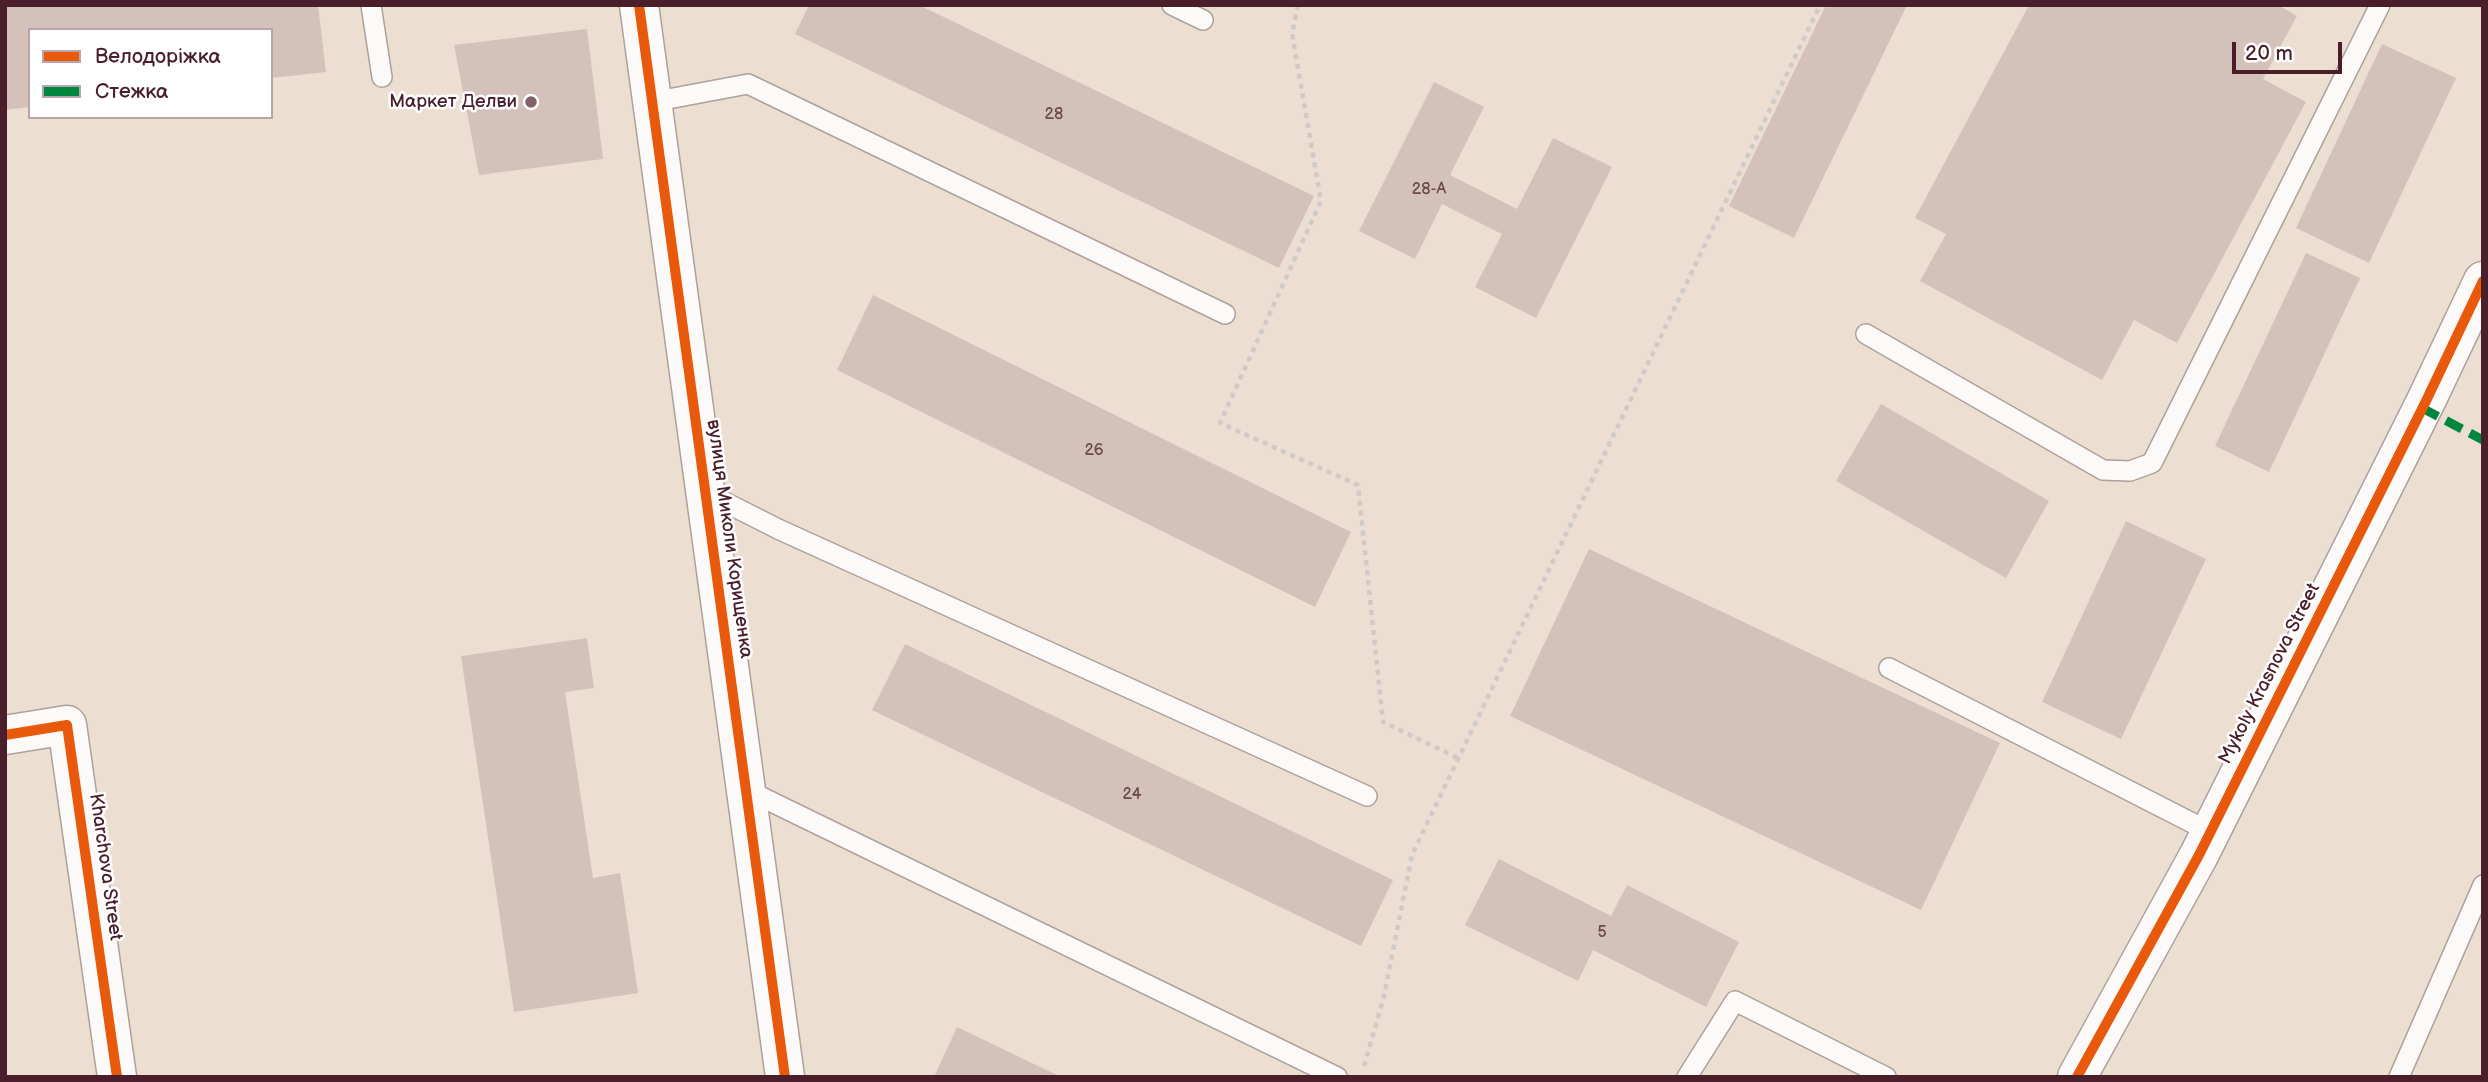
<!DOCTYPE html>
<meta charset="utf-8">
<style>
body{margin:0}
#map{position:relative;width:2488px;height:1082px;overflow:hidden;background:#ecdfd2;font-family:"Balsamiq Sans",sans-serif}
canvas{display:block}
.frame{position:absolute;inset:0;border:7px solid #4a1f2b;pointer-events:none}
.legend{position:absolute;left:28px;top:28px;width:245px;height:91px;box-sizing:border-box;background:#fff;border:2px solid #b7a5aa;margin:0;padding:9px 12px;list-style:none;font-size:21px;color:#4a1f2b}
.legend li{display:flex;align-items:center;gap:14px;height:35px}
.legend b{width:35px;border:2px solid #b7a5aa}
.scale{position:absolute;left:2232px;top:42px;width:110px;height:32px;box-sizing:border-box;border:4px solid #4a1f2b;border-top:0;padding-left:9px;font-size:21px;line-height:24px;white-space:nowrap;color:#4a1f2b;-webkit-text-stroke:5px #fff;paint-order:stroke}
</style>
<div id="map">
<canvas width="2488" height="1082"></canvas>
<div class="frame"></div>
<ul class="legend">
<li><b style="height:9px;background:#e8590c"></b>Велодоріжка</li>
<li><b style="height:9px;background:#00873e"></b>Стежка</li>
</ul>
<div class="scale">20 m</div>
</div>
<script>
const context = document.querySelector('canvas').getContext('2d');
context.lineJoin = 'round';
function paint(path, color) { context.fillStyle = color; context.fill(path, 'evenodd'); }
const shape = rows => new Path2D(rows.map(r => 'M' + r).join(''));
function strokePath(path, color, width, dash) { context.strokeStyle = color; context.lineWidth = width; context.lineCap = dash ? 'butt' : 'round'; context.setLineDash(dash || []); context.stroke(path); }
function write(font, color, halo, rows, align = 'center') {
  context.font = font + ' "Balsamiq Sans",sans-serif'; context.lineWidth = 5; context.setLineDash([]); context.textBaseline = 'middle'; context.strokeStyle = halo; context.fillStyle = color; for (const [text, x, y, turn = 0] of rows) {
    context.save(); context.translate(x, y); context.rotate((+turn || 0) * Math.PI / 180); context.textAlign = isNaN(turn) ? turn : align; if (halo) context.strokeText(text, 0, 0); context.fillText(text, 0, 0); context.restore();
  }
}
const building = shape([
 [5,5,318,5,326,72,271,78,271,30,30,30,30,107,5,110],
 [809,5,919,5,1314,196,1279,268,795,34],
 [1826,5,1907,5,1794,238,1729,206],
 [2029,5,2278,5,2297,16,2263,79,2306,102,2177,343,2134,320,2102,380,1920,281,1946,234,1915,218],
 [587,29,603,159,479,175,454,45],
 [2382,44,2456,78,2369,263,2296,228],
 [1434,82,1484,107,1450,175,1517,209,1553,138,1612,167,1536,318,1475,287,1502,234,1442,204,1415,259,1359,231],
 [2306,253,2360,278,2269,472,2215,446],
 [873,295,1351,532,1315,607,837,370],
 [1881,404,2049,501,2006,578,1836,481],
 [2126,521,2206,559,2121,739,2042,702],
 [1589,549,2000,743,1921,910,1510,716],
 [587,638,594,688,565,692,593,878,620,873,638,993,514,1012,461,656],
 [905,644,1393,880,1361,946,872,710],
 [1499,859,1611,916,1627,885,1739,942,1706,1007,1593,950,1578,981,1465,925],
 [957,1027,1061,1077,934,1077]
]);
const path = shape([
 [1298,5,1292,34,1321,201,1220,423,1358,485,1383,722,1458,758],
 [1364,1066,1384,996,1412,855,1820,5]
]);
const lane = shape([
 [371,5,382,77],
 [1172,5,1203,20],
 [652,102,748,84,1225,314],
 [1866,334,2103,470,2130,471,2152,463,2380,5],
 [705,492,778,529,1367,796],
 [1889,668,2210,832],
 [745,789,1337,1077],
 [1687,1077,1735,1001,1886,1077],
 [2399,1077,2483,885]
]);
const street = shape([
 [5,735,67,725,117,1077],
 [2077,1077,2199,855,2426,401,2483,281]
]);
const secondary = shape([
 [639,5,785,1077]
]);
const quiet = shape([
 [2422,408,2483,440]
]);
const cycleway = shape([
 [639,5,785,1077],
 [5,735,67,725,117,1077],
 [2077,1077,2199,855,2426,401,2483,281]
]);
const markers = [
 [531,102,7,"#836265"]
];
const numberNames = [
 ["28",1054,115],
 ["28-А",1429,190],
 ["26",1094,451],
 ["24",1132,795],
 ["5",1602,933]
];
const poiNames = [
 ["Маркет Делви",517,102]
];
const streetNames = [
 ["вулиця Миколи Корищенка",729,539,82],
 ["Mykoly Krasnova Street",2270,674,-63],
 ["Kharchova Street",105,867,82]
];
paint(building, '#d4c1ba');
strokePath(lane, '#ada19b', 22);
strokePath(street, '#ada19b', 41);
strokePath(secondary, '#ada19b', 41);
strokePath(path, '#cfc9c7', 4.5, [5, 5]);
strokePath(lane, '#fcfaf8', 19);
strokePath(street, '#fcfaf8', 38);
strokePath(secondary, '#fcfaf8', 38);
strokePath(quiet, '#00873e', 9, [18, 9]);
strokePath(cycleway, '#e8590c', 10);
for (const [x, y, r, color] of markers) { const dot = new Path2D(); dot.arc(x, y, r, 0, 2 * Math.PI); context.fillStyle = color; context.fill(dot); strokePath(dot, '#fff', 2.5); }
write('16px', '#6c484f', null, numberNames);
write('19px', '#4a1f2b', '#fff', poiNames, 'right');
write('19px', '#4a1f2b', '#fff', streetNames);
</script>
